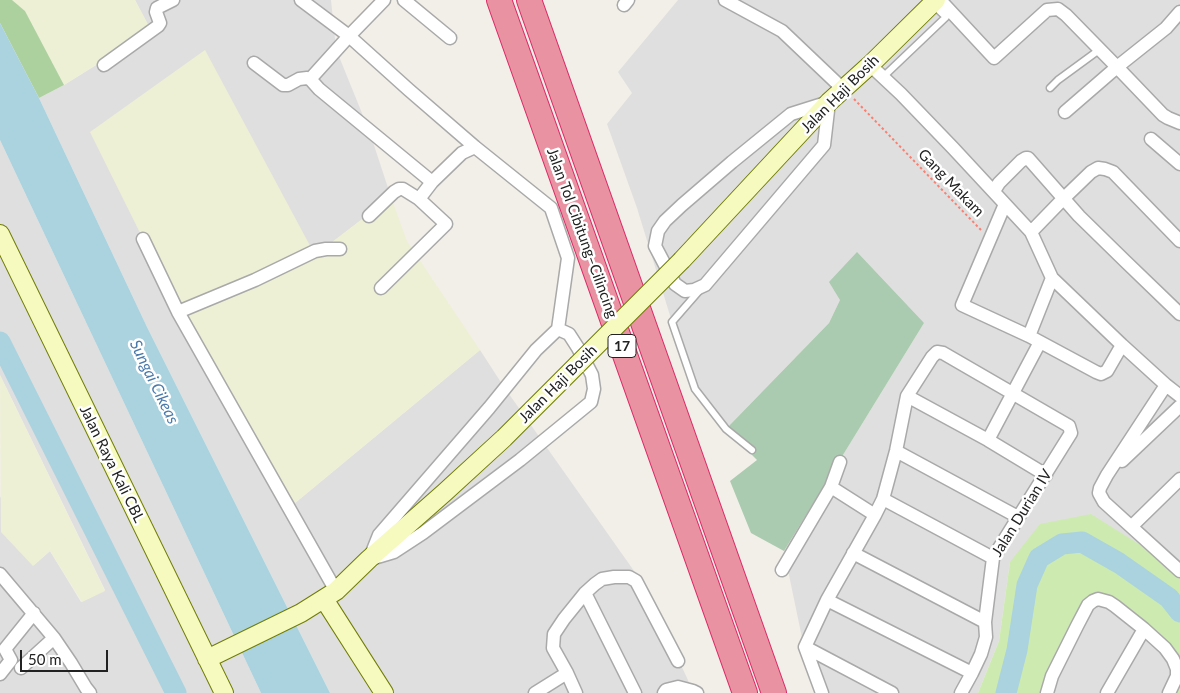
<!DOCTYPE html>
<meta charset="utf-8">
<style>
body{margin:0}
#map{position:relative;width:1180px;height:693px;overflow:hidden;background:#f2efe9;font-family:Lato,sans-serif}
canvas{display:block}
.scale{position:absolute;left:20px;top:650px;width:88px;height:22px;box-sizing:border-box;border:2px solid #222;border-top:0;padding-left:6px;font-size:15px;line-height:18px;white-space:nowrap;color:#222;-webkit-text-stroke:4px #fff;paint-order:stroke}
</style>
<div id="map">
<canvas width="1180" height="693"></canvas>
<div class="scale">50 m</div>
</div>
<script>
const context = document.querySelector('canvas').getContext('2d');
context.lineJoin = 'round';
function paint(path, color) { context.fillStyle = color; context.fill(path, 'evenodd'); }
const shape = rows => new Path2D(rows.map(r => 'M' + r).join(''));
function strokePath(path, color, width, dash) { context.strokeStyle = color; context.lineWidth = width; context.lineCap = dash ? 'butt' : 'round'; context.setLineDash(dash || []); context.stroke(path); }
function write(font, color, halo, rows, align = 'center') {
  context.font = font + ' Lato,sans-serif'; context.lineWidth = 5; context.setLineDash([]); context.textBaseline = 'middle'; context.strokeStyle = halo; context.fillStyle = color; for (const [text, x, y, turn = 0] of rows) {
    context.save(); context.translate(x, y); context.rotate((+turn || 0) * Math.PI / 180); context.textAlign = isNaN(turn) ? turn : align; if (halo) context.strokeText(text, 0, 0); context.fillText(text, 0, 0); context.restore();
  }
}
const residential = shape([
 [135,0,331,0,336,49,370,133,391,197,315,256,295,503,480,350,504,387,644,585,693,691,692,693,330,693,147,327,39,98,64,85,151,31],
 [678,0,1180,0,1180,576,1010,562,999,641,978,693,817,693,806,657,784,551,924,323,840,300,829,323,726,429,691,384,637,208,607,124,632,93,618,72],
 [0,140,261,693,0,693,0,496,34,565,50,551,81,602,105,590,0,375],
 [1088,605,1115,606,1177,669,1168,693,1047,693]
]);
const farmland = shape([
 [12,0,135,0,151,30,64,85,25,11],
 [205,50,315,255,391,197,407,241,480,350,295,503,208,370,90,132],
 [0,375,105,591,82,602,50,551,33,566,1,532]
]);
const grass = shape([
 [1091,514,1169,563,1180,576,1180,693,1168,693,1177,676,1173,659,1098,599,1047,693,978,693,999,641,1010,562,1040,524]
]);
const forest = shape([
 [0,0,12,0,25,11,64,85,39,98,0,23]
]);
const cemetery = shape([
 [857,252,924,323,784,551,751,533,730,481,757,460,726,429,829,323,840,300,829,282]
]);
const water = shape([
 [0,23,39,98,147,327,330,693,261,693,0,140]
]);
const river = shape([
 [0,342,176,693],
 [1006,693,1017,650,1027,585,1039,558,1062,544,1082,542,1119,563,1169,598,1180,612]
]);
const path = shape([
 [854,99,981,230]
]);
const lane = shape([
 [883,77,946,17,932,4],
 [1050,88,1058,80,1099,50],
 [699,291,672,322,695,389,726,429,752,450]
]);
const street = shape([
 [301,0,349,36,409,90,475,147,551,208,568,258,558,329,536,350,489,408,379,535,371,555],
 [384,0,349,36,312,77,311,80,319,89,432,182],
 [404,0,450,38],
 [725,0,782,31,843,89],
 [940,0,994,58,1047,10,1058,9,1066,15,1117,67,1166,28,1180,12],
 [624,5,628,0],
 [254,63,283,85,288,85,299,79,307,78,311,80],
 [104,65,158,26,160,23,156,12,157,8,173,0],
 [870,65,901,94,953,148,1031,232,1052,278,1122,345,1166,385,1180,396],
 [829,102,824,145,705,285,694,290,685,291,675,284,655,246,658,231,665,221,682,205,732,162,791,114,829,102],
 [1065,112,1117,67,1163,115,1168,118,1180,123],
 [1151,139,1180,164],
 [994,191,999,183,1021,161,1026,158,1028,158,1079,216,1125,261,1180,314],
 [1005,204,962,305,1029,336,1096,372,1101,374,1107,371,1122,345],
 [369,216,394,192,399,189,403,189,419,199,432,182,462,153,475,147],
 [1031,232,1063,199,1091,172,1098,168,1105,169,1113,172,1180,241],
 [143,239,178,312,336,591],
 [381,288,446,224,419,199],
 [178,312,255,280,315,251,326,249,340,249],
 [1029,336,1052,278],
 [1166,385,1107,475,1100,488,1099,493,1104,502,1180,571],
 [907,396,988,440,1046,475],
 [988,440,1040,342],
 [896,451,1018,517],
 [1122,461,1180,406],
 [831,487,875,515],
 [883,499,993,558],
 [1132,526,1180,479],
 [853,553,985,622],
 [374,558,394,552,423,533,520,460,591,402,594,389,592,375,578,348,569,334,558,329],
 [782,570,831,487,840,462],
 [0,574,54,638,71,663,86,688,90,693],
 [585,593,635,693],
 [827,600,972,673],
 [805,647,827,600,875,515,883,499,896,451,907,396,932,357,937,352,943,353,1069,426,1071,433,993,558,985,622,986,637,981,654,972,673,961,693],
 [805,647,892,693],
 [805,647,822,693],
 [21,668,54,638],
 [567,673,553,648,554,634,564,619,585,593,595,584,602,579,614,577,629,577,636,581,678,661],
 [0,674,11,660,5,649,34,613],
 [535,693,567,673,576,693],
 [664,693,666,690,678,687,693,691,697,693],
 [1047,693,1052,676,1077,626,1088,605,1093,601,1098,599,1109,602,1115,606,1144,629,1165,648,1173,659,1177,669,1177,676,1169,693],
 [1107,693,1144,629]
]);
const secondary = shape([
 [0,234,224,693],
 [682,260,829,102,870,65,936,0],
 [324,599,384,693],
 [207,659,301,613,336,591,369,559,444,493,504,438,577,365]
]);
const highway = shape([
 [499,0,745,693],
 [529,0,774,693]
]);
const secondaryBridge = shape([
 [577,365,682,260]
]);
const shields = [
 [622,346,28]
];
const shieldNames = [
 ["17",622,346]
];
const streetNames = [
 ["Jalan Haji Bosih",840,94,-45],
 ["Gang Makam",951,183,46],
 ["Jalan Tol Cibitung–Cilincing",582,233,70],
 ["Jalan Haji Bosih",558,384,-45],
 ["Jalan Raya Kali CBL",112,464,64],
 ["Jalan Durian IV",1022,513,-58]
];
const waterNames = [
 ["Sungai Cikeas",154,382,64]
];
paint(residential, '#e0dfdf');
paint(farmland, '#eef0d5');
paint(grass, '#cdebb0');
paint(forest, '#add19e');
paint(cemetery, '#aacbaf');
paint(water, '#aad3df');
strokePath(river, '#aad3df', 21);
strokePath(lane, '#a9a9a9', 9);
strokePath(street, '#a9a9a9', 15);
strokePath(secondary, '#707d05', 20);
strokePath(highway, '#dc2a67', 26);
strokePath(path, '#fa8072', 2, [2.5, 2.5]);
strokePath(lane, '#fff', 6);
strokePath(street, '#fff', 12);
strokePath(secondary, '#f7fabf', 18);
strokePath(highway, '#e892a2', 24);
strokePath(secondaryBridge, '#707d05', 20, []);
strokePath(secondaryBridge, '#f7fabf', 18);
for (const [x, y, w] of shields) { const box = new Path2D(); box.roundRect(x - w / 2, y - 11.5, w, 23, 4); context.fillStyle = '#fff'; context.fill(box); strokePath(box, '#222', 1); }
write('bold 14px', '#222', null, shieldNames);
write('15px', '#222', '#fff', streetNames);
write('italic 16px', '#4a7aab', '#fff', waterNames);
</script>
